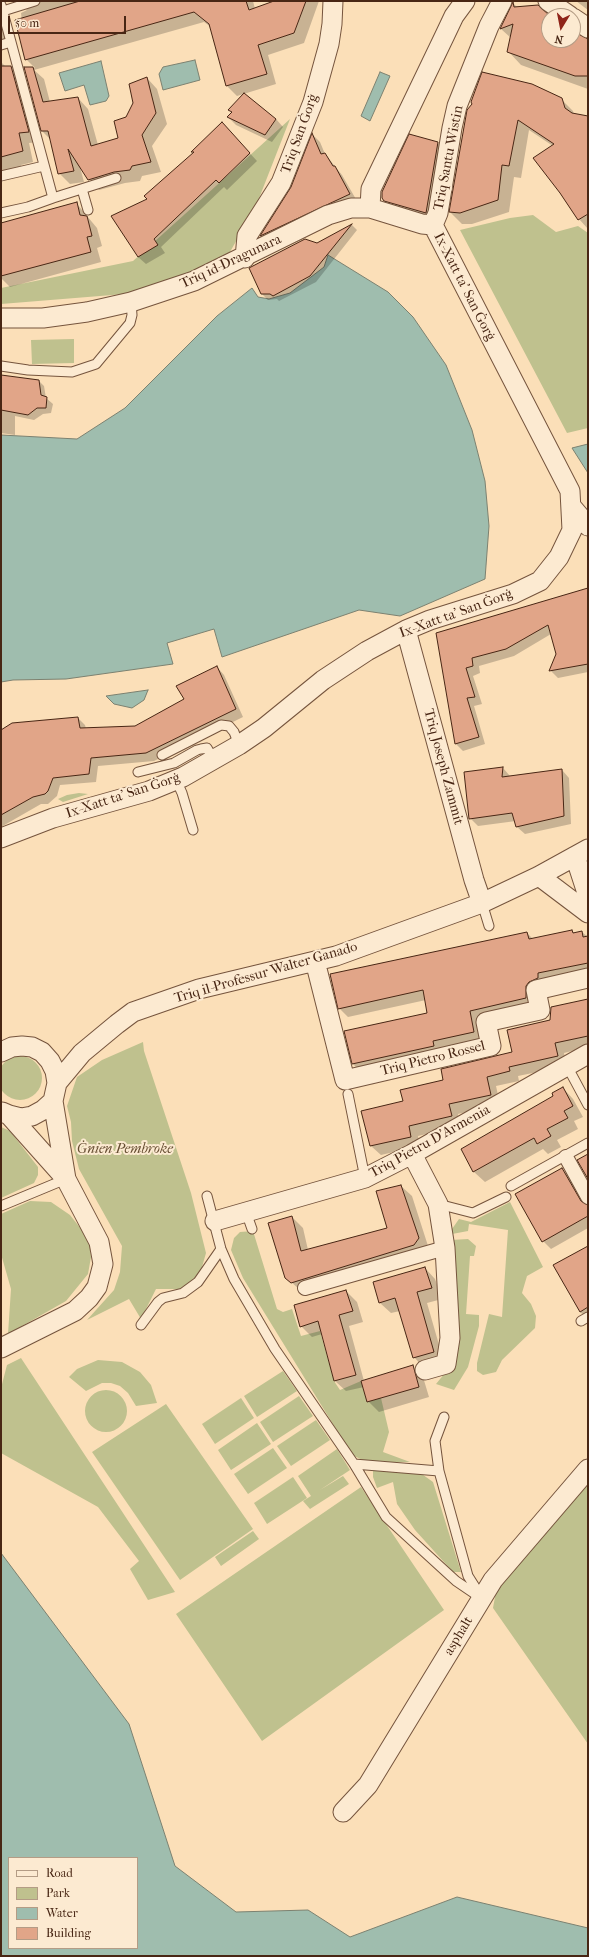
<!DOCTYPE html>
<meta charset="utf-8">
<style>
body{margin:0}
#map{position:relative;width:589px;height:1957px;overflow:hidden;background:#fbdfb8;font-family:"IM FELL French Canon",serif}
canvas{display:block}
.frame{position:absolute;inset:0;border:2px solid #482614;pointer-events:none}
.legend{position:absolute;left:8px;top:1857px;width:130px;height:92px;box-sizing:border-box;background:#fcead1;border:1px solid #b49c85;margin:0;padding:5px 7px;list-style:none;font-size:12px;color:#482614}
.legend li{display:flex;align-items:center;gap:8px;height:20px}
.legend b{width:20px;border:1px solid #b49c85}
.north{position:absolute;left:541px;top:8px;width:40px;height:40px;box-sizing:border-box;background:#fcead1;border:1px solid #b49c85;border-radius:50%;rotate:190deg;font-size:11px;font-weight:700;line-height:16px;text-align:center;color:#482614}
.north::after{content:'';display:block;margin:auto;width:14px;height:18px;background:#8f2418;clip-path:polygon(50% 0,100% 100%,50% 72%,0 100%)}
.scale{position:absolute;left:8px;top:16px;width:118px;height:18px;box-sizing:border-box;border:2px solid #482614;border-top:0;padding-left:5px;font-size:12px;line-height:14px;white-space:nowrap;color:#482614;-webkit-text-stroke:3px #fcead1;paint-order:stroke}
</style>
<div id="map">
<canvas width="589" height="1957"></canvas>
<div class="frame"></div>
<ul class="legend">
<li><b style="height:5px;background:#fcead1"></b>Road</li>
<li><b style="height:11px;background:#bfc18e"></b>Park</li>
<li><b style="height:11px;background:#9fbdae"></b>Water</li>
<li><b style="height:11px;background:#e1a588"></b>Building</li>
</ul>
<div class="north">N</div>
<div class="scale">50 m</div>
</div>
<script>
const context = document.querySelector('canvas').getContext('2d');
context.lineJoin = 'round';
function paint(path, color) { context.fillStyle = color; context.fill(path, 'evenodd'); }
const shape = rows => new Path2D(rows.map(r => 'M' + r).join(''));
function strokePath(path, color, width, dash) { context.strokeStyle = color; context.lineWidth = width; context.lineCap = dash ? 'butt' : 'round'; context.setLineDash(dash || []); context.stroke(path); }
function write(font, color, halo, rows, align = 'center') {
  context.font = font + ' "IM FELL French Canon",serif'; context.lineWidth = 4; context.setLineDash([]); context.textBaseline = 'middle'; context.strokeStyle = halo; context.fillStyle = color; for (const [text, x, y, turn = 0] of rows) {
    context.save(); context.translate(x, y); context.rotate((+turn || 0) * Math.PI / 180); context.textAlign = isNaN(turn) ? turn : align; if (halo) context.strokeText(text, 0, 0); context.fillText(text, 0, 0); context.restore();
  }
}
const green = shape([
 [290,119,256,206,226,259,137,293,1,304,1,288,133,261],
 [533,215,556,232,578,226,588,233,588,428,567,433,460,230,510,218],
 [74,339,74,363,32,364,31,340],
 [79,793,88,794,63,802,58,799,67,795],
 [143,1042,144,1051,191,1193,206,1253,200,1274,184,1289,156,1289,141,1319,129,1299,87,1320,114,1290,120,1272,122,1246,79,1169,72,1141,71,1122,67,1106,77,1077,102,1060],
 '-2 1078a22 22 0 1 1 44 0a22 22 0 1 1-44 0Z',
 [1,1127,10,1131,38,1167,38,1175,34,1183,1,1198],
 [30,1201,51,1202,70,1215,89,1239,91,1257,88,1274,66,1301,8,1334,11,1289,1,1254,1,1214],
 [510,1202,543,1267,527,1276,522,1293,531,1304,536,1316,535,1328,502,1360,496,1372,483,1375,477,1371,477,1363,489,1314,502,1317,508,1230,469,1224,468,1231,452,1234,452,1229,459,1219,471,1222],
 [253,1231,277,1309,283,1312,292,1309,301,1336,320,1331,334,1381,340,1390,361,1381,367,1402,381,1398,389,1432,383,1452,410,1462,367,1462,352,1455,243,1278,231,1250,234,1238,240,1232],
 [468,1239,476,1246,474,1256,470,1256,466,1314,479,1315,479,1326,468,1367,454,1390,436,1384,454,1362,459,1314,451,1240],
 [21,1358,175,1592,148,1600,130,1569,139,1561,98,1507,1,1453,1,1388,7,1365],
 [98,1360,122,1362,140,1372,151,1385,157,1403,136,1406,128,1393,120,1386,111,1383,102,1383,86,1391,69,1377,77,1369],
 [283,1371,297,1391,257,1417,244,1396],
 '85 1411a21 21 0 1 1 42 0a21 21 0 1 1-42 0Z',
 [299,1396,313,1416,273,1442,260,1422],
 [241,1398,254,1418,215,1444,202,1424],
 [166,1404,253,1529,180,1580,92,1452],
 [316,1420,330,1440,291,1466,277,1446],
 [257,1423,271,1444,231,1470,218,1450],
 [273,1448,287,1468,248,1494,234,1474],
 [337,1449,350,1470,320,1490,343,1476,349,1484,310,1509,303,1501,311,1496,298,1476],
 [373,1468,419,1472,433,1482,461,1572,453,1572,415,1530,397,1504,393,1482,377,1488,373,1477],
 [293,1477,307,1498,267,1524,254,1503],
 [588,1477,588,1744,493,1608,497,1586],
 [361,1487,444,1610,262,1741,176,1614],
 [253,1531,259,1539,221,1566,215,1557]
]);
const water = shape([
 [195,60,200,80,163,90,159,74,163,67,195,60],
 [101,61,109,96,106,101,90,105,84,85,65,91,59,73,101,61],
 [380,72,390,76,370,121,361,116,380,72],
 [328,255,388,292,413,317,446,365,472,430,485,481,489,526,485,579,400,616,359,610,222,657,214,629,167,643,173,664,66,679,13,680,1,682,1,435,77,439,125,408,217,316,252,288,258,297,269,299,290,293,324,267,328,255],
 [588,444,588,473,572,448,588,444],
 [148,690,144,700,132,708,114,704,106,696,148,690],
 [1,1553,129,1724,175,1866,236,1912,308,1910,350,1937,457,1897,588,1928,588,1956,1,1956,1,1553],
 [9,1858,137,1858,137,1948,9,1948,9,1858]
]);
const shadow = shape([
 [18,1,253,1,255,9,277,1,319,1,304,43,268,55,276,84,237,96,227,86,211,27,204,22,34,70,44,79,50,102,78,98,88,109,98,145,119,139,127,118,147,78,157,89,167,124,152,146,161,172,142,176,140,181,125,183,99,190,80,167,84,182,70,184,59,173,51,140,42,131,25,68,35,68,26,59,21,13,27,10],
 [576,1,588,1,588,10],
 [513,3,518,8,549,16,549,40,573,40,573,32,588,40,588,89,521,65,508,51,511,38,501,29],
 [1,19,8,45,1,47],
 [1,62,6,67,11,67,22,78,39,142,29,143,33,162,21,165,23,170,1,176],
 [561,99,573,111,574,115,588,120,588,229,579,219,561,192,553,146,529,130,521,178,514,177,509,212,472,224,462,224,450,212,468,110],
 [228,117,276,119,283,127,272,142,236,125],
 [222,123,257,161,227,190,224,187,161,247,165,253,146,264,138,257,148,199],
 [313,135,320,142,325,154,342,175,357,201,268,243,261,236,292,188],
 [410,136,438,143,446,151,433,220,393,208,385,200],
 [77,204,97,228,102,246,97,248,101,262,10,287,1,278,1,224],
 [352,225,357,230,316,282,279,301,277,299,268,300,262,294,317,244],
 [1,376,39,381,44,386,46,398,53,404,51,413,43,414,34,420,15,416,15,435,1,433],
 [588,589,588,672,558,678,551,671,557,654,551,634,514,656,479,666,480,673,473,676,482,704,474,706,485,744,463,751,456,744,437,633],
 [217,667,224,675,243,717,154,761,98,766,96,782,60,785,57,796,48,804,41,804,1,827,1,731,78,718,85,725,86,729,136,727,185,700],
 [503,768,510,776,562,770,569,778,571,824,525,834,517,827,516,821,478,826,470,818,465,773],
 [572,931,574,933,582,932,588,937,588,974,546,982,535,1007,478,1020,483,1041,362,1073,353,1064,345,1032,428,1014,426,1000,348,1017,339,1008,527,933,533,939],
 [588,1000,588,1047,564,1053,567,1066,518,1076,519,1081,496,1086,500,1104,458,1114,461,1126,418,1136,420,1146,381,1155,371,1146,363,1112,404,1102,444,1080,513,1053,551,1021],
 [563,1088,573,1099,583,1117,574,1121,578,1129,557,1140,561,1147,548,1154,543,1149,485,1182,474,1172,462,1149,555,1097],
 [562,1169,570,1177,586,1206,588,1206,588,1228,551,1249,543,1241],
 [401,1186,412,1196,429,1249,303,1293,286,1277,292,1217,303,1228,308,1250,388,1229],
 [588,1247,588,1319,580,1312],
 [425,1268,435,1279,442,1299,427,1303,444,1362,424,1368,414,1357,400,1311,391,1313,380,1303,374,1283],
 [346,1291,357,1302,363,1322,349,1326,364,1381,413,1367,423,1377,429,1397,379,1412,368,1401,364,1387,346,1391,335,1381,322,1334,312,1337,301,1326]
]);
const building = shape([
 [80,1,246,1,249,10,274,1,306,1,294,33,258,45,267,74,226,86,209,24,194,12,25,60,15,20,80,1],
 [513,2,514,7,538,5,549,15,549,40,573,40,573,31,588,39,588,76,575,76,507,52,513,24,500,29,513,2],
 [1,66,11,66,29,132,19,133,23,151,1,157,1,66],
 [24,67,33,67,43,102,78,97,91,146,118,138,114,121,126,117,133,103,129,84,147,77,156,113,142,135,151,162,132,166,130,170,114,172,88,180,68,149,74,171,58,174,48,131,41,131,24,67],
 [482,72,532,84,562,98,565,108,572,113,588,116,588,214,578,220,560,193,533,158,554,144,518,120,509,166,502,165,498,200,460,213,449,212,467,110,472,104,471,102,482,72],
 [244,93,276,119,265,135,227,117,232,112,228,110,244,93],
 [222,122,250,153,219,183,216,180,154,239,158,245,138,257,111,216,147,199,144,196,194,152,191,152,222,122],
 [312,133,321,154,325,153,333,166,335,166,350,194,260,236,291,187,312,133],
 [409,134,438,142,426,213,384,201,382,198,382,192,409,134],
 [77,202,80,215,87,216,92,236,87,237,91,252,1,276,1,223,77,202],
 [352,224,310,276,273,296,270,294,261,294,249,268,305,239,317,243,352,224],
 [1,375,39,380,41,395,47,397,46,408,37,408,28,415,1,410,1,375],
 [588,588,588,664,549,671,556,654,548,625,506,649,472,658,473,666,466,668,475,697,467,698,479,737,455,744,436,633,588,588],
 [217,666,236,709,146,753,91,758,89,774,53,778,48,791,45,794,33,797,1,815,1,730,12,723,78,717,80,728,135,726,184,699,176,686,217,666],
 [503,767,502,777,562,769,564,816,516,827,512,813,469,819,464,772,503,767],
 [572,930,573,933,582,931,583,937,588,936,588,963,538,973,538,978,529,982,526,986,526,998,470,1011,474,1032,433,1041,434,1046,352,1064,344,1031,427,1013,423,990,338,1009,330,974,527,932,529,939,572,930],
 [588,999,588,1036,555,1043,558,1056,509,1067,510,1071,487,1077,491,1095,449,1104,452,1116,409,1126,411,1137,370,1146,361,1111,403,1101,400,1090,443,1080,441,1069,512,1052,507,1030,550,1020,551,1007,588,999],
 [563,1087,573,1106,564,1111,568,1118,547,1129,551,1136,537,1144,534,1138,473,1172,461,1149,553,1096,552,1093,563,1087],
 [588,1154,588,1179,577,1160,588,1154],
 [562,1168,581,1201,588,1205,588,1216,542,1242,515,1194,562,1168],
 [401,1185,419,1238,414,1245,291,1283,285,1278,268,1223,292,1216,301,1251,387,1228,376,1191,401,1185],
 [588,1246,588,1307,580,1312,553,1265,588,1246],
 [425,1267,432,1288,417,1292,434,1352,413,1358,395,1298,379,1303,373,1282,425,1267],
 [346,1290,353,1311,339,1315,356,1375,334,1381,318,1321,300,1327,294,1305,346,1290],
 [413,1365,419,1387,367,1402,361,1381,413,1365]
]);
const service = shape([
 [1,5,53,198,28,207,1,213],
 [3,11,35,1],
 [1,45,11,42],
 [1,176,44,166],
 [82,189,88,210],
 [53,198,116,178],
 [1,366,28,370,72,372,96,364,130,323,132,315,131,302],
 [162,755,221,725,229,726,234,732,239,745],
 [138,772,174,763,197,750,201,749,207,748,214,760],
 [176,780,182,793,193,830],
 [482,903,489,926],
 [567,1066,588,1105],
 [348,1094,365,1178],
 [511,1186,588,1143],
 [207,1196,221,1249,234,1279,275,1349,354,1464,386,1517,456,1581,481,1598],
 [438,1204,473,1213,506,1197],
 [1,1206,66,1179],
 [246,1212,252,1229],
 [581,1321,588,1317],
 [141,1325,158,1302,163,1298,183,1293,198,1282,221,1249],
 [444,1417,435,1441,439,1471,468,1576,480,1595],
 [354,1464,439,1471]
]);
const pedestrian = shape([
 [566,1157,588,1197],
 [305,1288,445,1248]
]);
const minor = shape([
 [548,1,570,16],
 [573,18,588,28],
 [370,208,371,189,445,35,454,16,465,1],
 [433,225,438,213,452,128,457,106,489,26,502,1],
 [245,258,247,236,281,183,313,102,329,44,332,24,333,1],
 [1,318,43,318,87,312,131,302,194,281,328,215,351,208,370,208,422,224,433,225],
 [571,506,588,526],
 [406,630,474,880,482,903],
 [1,838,53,818,149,791,183,777,239,745,264,728,323,680,367,651,406,630,430,620,513,594,540,581,559,557,572,530,570,491,433,225],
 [575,856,588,896],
 [539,876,588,913],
 [315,961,345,1080,491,1046,486,1022,540,1010,536,990,588,978],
 [1,1052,12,1047,22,1046,32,1047,42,1052,50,1061,55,1071,57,1083,53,1101,43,1110,32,1116,21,1118,9,1115,2,1112],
 [57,1083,82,1053,117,1024,133,1012,199,989,336,956,482,903,539,876,588,849],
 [53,1101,66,1179],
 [412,1154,438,1204,445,1248,450,1338,446,1364,425,1370],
 [215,1221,365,1178,412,1154,588,1054],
 [1,1348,75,1311,89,1298,97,1287,103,1264,99,1242,66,1179,9,1115],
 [343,1812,368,1785,493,1580,588,1469]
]);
const streetNames = [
 ["Triq San Ġorġ",300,134,-70],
 ["Triq Santu Wistin",449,158,-79],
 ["Triq id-Dragunara",231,262,-25],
 ["Ix-Xatt ta' San Ġorġ",464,287,63],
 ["Ix-Xatt ta' San Ġorġ",456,614,-20],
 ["Triq Joseph Zammit",443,767,75],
 ["Ix-Xatt ta' San Ġorġ",123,796,-18],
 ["Triq il-Professur Walter Ganado",266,973,-16],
 ["Triq Pietro Rossel",433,1059,-14],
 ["Triq Pietru D'Armenia",430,1142,-29],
 ["asphalt",459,1636,-59]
];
const parkNames = [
 ["Ġnien Pembroke",125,1150]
];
paint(green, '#bfc18e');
paint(water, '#9fbdae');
strokePath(water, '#7c8170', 1);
paint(shadow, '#0003');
paint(building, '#e1a588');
strokePath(building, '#482614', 1);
strokePath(service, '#75543d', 11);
strokePath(pedestrian, '#75543d', 16);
strokePath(minor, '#75543d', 21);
strokePath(service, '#fcead1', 9);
strokePath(pedestrian, '#fcead1', 14);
strokePath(minor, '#fcead1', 19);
write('14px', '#482614', '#fcead1', streetNames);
write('italic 14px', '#664d32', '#fcead1', parkNames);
</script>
